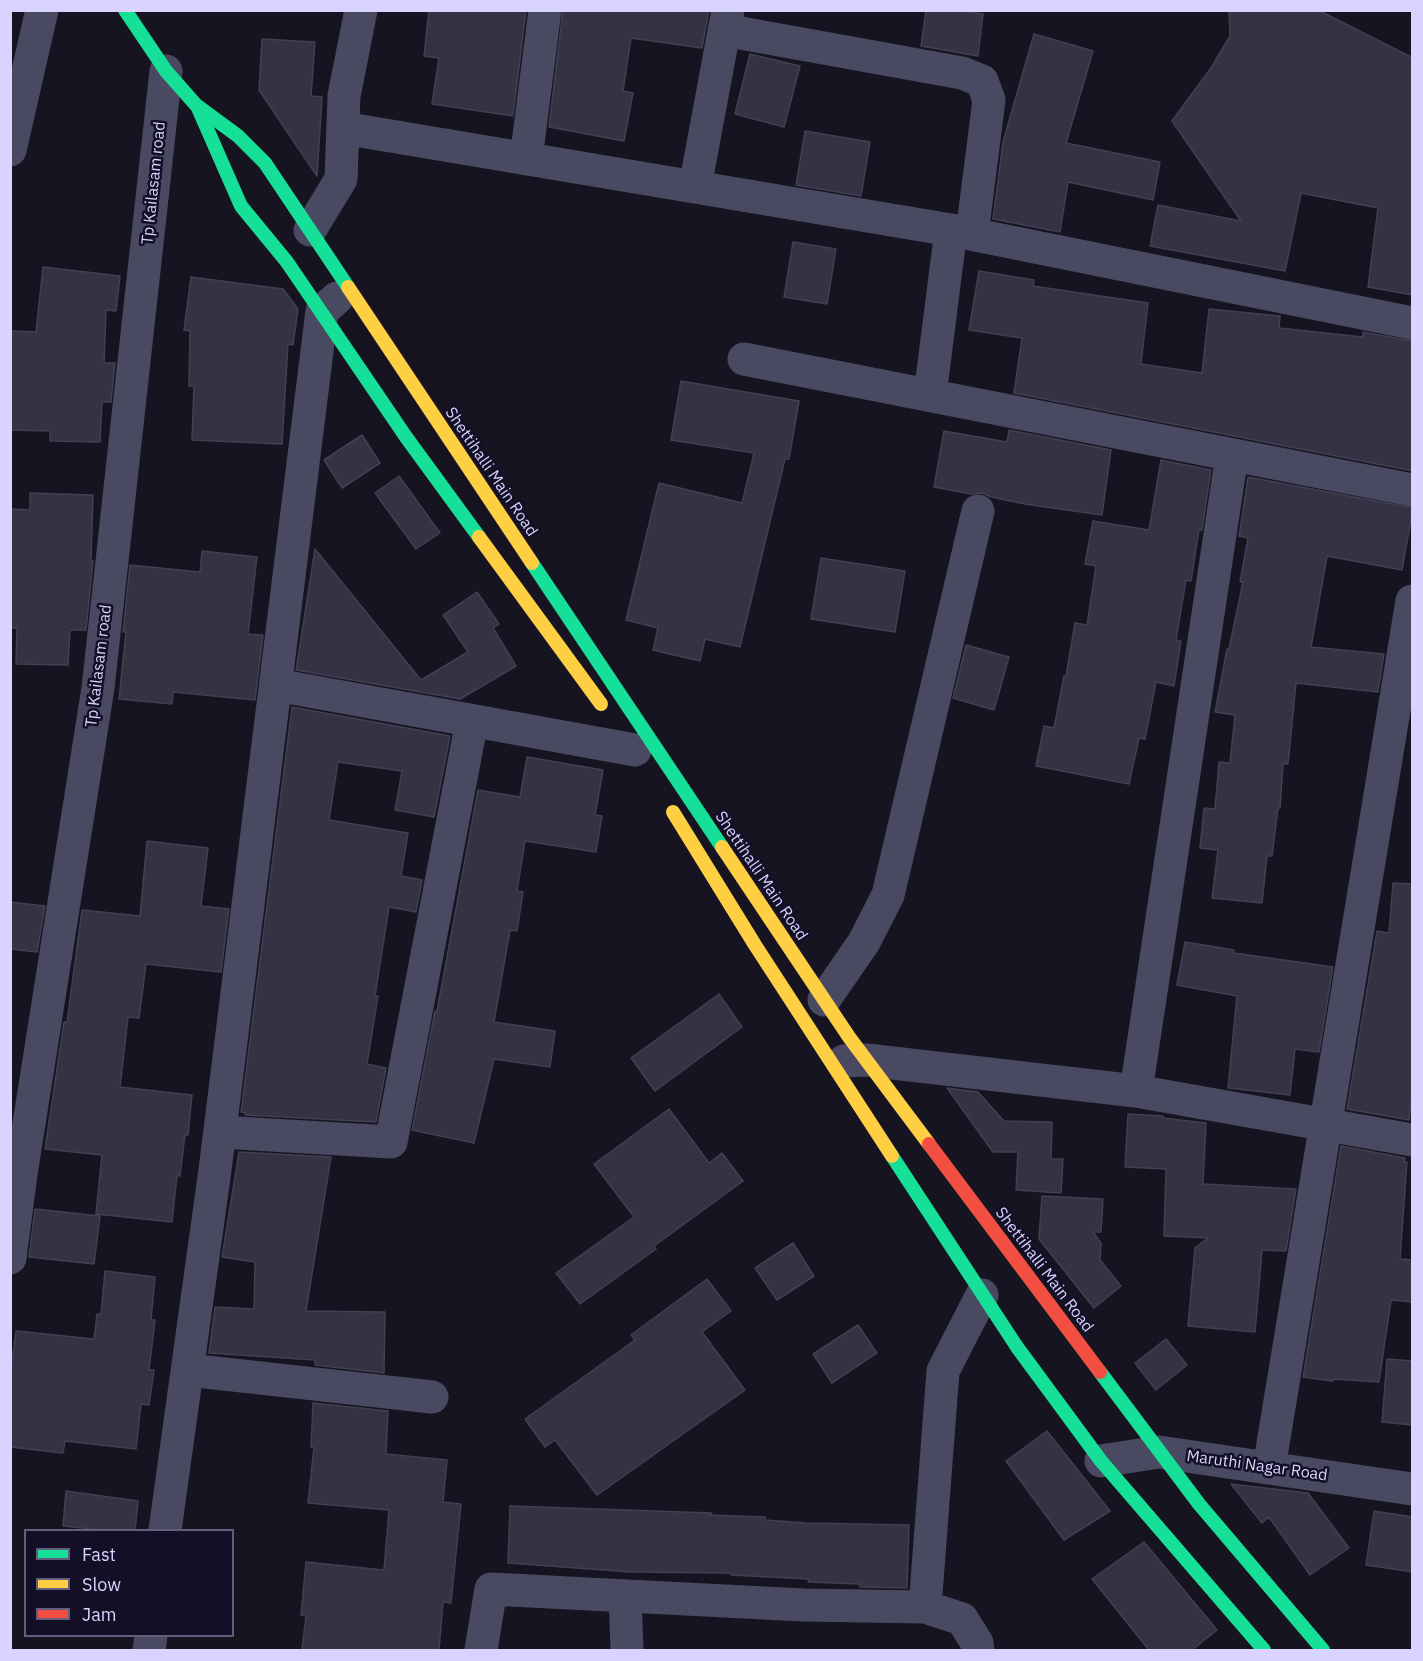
<!DOCTYPE html>
<style>
body{margin:0}
#map{position:relative;width:1423px;height:1661px;overflow:hidden;background:#161421;font-family:"IBM Plex Sans",sans-serif}
canvas{display:block}
.frame{position:absolute;inset:0;border:12px solid #d9d4ff;pointer-events:none}
.legend{position:absolute;left:24px;top:1529px;width:210px;height:108px;box-sizing:border-box;background:#130f26;border:2px solid #625e7d;margin:0;padding:8px 10px;list-style:none;font-size:18px;color:#d9d4ff}
.legend li{display:flex;align-items:center;gap:12px;height:30px}
.legend b{width:30px;border:2px solid #625e7d}
</style>
<div id="map">
<canvas width="1423" height="1661"></canvas>
<div class="frame"></div>
<ul class="legend">
<li><b style="height:8px;background:#16e098"></b>Fast</li>
<li><b style="height:8px;background:#ffcf43"></b>Slow</li>
<li><b style="height:8px;background:#f24e42"></b>Jam</li>
</ul>
</div>
<script>
const context = document.querySelector('canvas').getContext('2d');
context.lineJoin = 'round';
function paint(path, color) { context.fillStyle = color; context.fill(path, 'evenodd'); }
const shape = rows => new Path2D(rows.map(r => 'M' + r).join(''));
function strokePath(path, color, width, dash) { context.strokeStyle = color; context.lineWidth = width; context.lineCap = dash ? 'butt' : 'round'; context.setLineDash(dash || []); context.stroke(path); }
function write(font, color, halo, rows, align = 'center') {
  context.font = font + ' "IBM Plex Sans",sans-serif'; context.lineWidth = 5; context.setLineDash([]); context.textBaseline = 'middle'; context.strokeStyle = halo; context.fillStyle = color; for (const [text, x, y, turn = 0] of rows) {
    context.save(); context.translate(x, y); context.rotate((+turn || 0) * Math.PI / 180); context.textAlign = isNaN(turn) ? turn : align; if (halo) context.strokeText(text, 0, 0); context.fillText(text, 0, 0); context.restore();
  }
}
const building = shape([
 [429,10,526,10,513,116,432,104,439,58,424,56,429,10],
 [563,10,709,10,702,48,631,38,623,91,633,93,624,141,549,127,563,10],
 [926,10,955,10,983,14,978,56,921,46,926,10],
 [1229,10,1318,10,1413,58,1413,295,1368,287,1378,208,1301,193,1285,271,1150,246,1158,205,1241,221,1172,121,1211,68,1230,36,1229,10],
 [1034,34,1093,51,1066,143,1160,162,1153,200,1068,182,1060,232,993,219,1003,142,1034,34],
 [262,39,315,42,311,96,322,97,317,176,259,90,262,39],
 [750,54,800,66,784,127,735,114,750,54],
 [805,131,870,142,861,196,796,185,805,131],
 [793,242,836,249,827,304,784,297,793,242],
 [43,267,120,276,116,311,106,310,104,363,115,363,111,402,102,402,100,442,50,441,50,431,10,430,10,331,36,332,43,267],
 [979,271,1034,280,1033,286,1148,303,1141,364,1202,373,1209,309,1280,316,1279,328,1363,337,1363,332,1413,341,1413,471,1014,393,1022,338,969,330,979,271],
 [191,277,283,289,298,309,293,345,288,344,282,444,192,440,194,386,189,386,190,331,184,330,191,277],
 [681,381,799,401,789,459,785,459,740,647,705,639,700,661,653,650,658,628,626,620,659,483,742,503,754,453,671,440,681,381],
 [1009,430,1111,450,1102,515,1025,504,991,497,982,493,971,494,934,487,944,431,1007,442,1009,430],
 [362,435,380,463,342,488,324,460,362,435],
 [1161,460,1211,470,1202,530,1199,530,1191,581,1186,580,1176,640,1181,641,1174,686,1156,682,1145,739,1139,738,1129,784,1036,766,1044,726,1054,728,1064,676,1066,676,1075,623,1087,625,1096,566,1085,564,1093,521,1149,530,1161,460],
 [399,476,440,533,416,549,375,493,399,476],
 [1248,477,1413,508,1402,570,1327,556,1311,647,1384,654,1378,692,1296,683,1288,764,1283,764,1280,808,1278,808,1272,856,1267,856,1262,903,1212,898,1218,850,1200,848,1204,808,1215,809,1219,762,1230,763,1235,715,1215,712,1227,649,1229,649,1243,582,1240,582,1248,538,1239,536,1248,477],
 [30,493,93,495,91,560,93,561,86,630,70,630,68,665,16,664,17,628,10,628,10,509,30,510,30,493],
 [315,549,421,680,468,652,443,615,477,592,499,624,493,628,516,666,460,699,296,670,315,549],
 [202,551,257,557,248,634,263,635,255,700,173,692,172,704,119,699,126,632,123,632,130,565,200,572,202,551],
 [821,558,905,571,895,632,811,619,821,558],
 [966,645,1009,657,994,710,953,698,966,645],
 [292,707,450,736,434,817,395,810,402,771,338,762,329,820,408,833,401,876,422,880,416,912,389,907,375,996,378,996,367,1064,386,1068,376,1122,245,1115,246,1113,241,1112,292,707],
 [527,757,603,770,595,815,602,816,596,852,525,841,517,891,523,892,517,931,510,930,494,1022,555,1031,550,1067,494,1059,474,1143,412,1130,435,1011,437,1011,478,790,520,797,527,757],
 [147,841,208,848,201,906,229,909,221,972,146,964,139,1018,128,1017,120,1087,192,1095,188,1135,185,1134,180,1176,177,1175,172,1222,96,1214,102,1155,45,1149,64,1022,67,1022,82,910,140,916,147,841],
 [1393,883,1413,884,1413,1080,1409,1120,1347,1109,1377,931,1389,933,1393,883],
 [10,902,45,906,37,952,10,949,10,902],
 [1185,942,1234,950,1234,953,1333,967,1319,1052,1295,1049,1290,1095,1228,1088,1237,996,1177,985,1185,942],
 [719,994,742,1027,655,1091,631,1058,719,994],
 [947,1088,978,1092,1004,1121,1052,1122,1051,1159,1063,1159,1061,1193,1016,1190,1018,1152,993,1152,947,1088],
 [669,1109,709,1163,722,1153,743,1181,654,1246,656,1249,580,1304,556,1273,634,1217,594,1164,669,1109],
 [1128,1114,1163,1116,1163,1118,1206,1123,1203,1184,1296,1189,1286,1251,1262,1250,1255,1332,1188,1326,1195,1248,1208,1238,1164,1236,1166,1169,1125,1167,1128,1114],
 [1341,1146,1405,1158,1404,1162,1407,1162,1400,1259,1413,1260,1413,1302,1391,1300,1379,1382,1334,1379,1333,1381,1303,1377,1341,1146],
 [239,1152,331,1157,306,1311,385,1312,384,1373,315,1365,315,1360,209,1353,215,1307,254,1309,255,1262,222,1257,239,1152],
 [1042,1196,1103,1199,1101,1232,1093,1232,1101,1243,1100,1260,1121,1286,1094,1308,1039,1239,1042,1196],
 [35,1209,100,1216,94,1264,29,1257,35,1209],
 [793,1243,814,1276,777,1300,755,1268,793,1243],
 [105,1271,155,1277,151,1320,155,1320,149,1370,154,1370,149,1405,141,1404,136,1449,65,1441,63,1453,10,1447,10,1377,16,1331,94,1339,97,1314,101,1314,105,1271],
 [707,1279,731,1311,702,1332,745,1390,597,1495,555,1440,545,1447,525,1419,635,1340,631,1335,707,1279],
 [858,1325,877,1353,832,1383,813,1354,858,1325],
 [1166,1339,1187,1365,1156,1390,1135,1363,1166,1339],
 [1387,1359,1413,1361,1413,1425,1382,1422,1387,1359],
 [313,1403,388,1411,386,1454,447,1460,443,1502,461,1504,451,1603,443,1602,439,1650,302,1650,306,1616,301,1615,306,1562,384,1570,389,1510,308,1503,314,1447,311,1447,313,1403],
 [1047,1431,1110,1511,1064,1540,1006,1461,1047,1431],
 [1231,1484,1308,1493,1349,1548,1310,1575,1269,1517,1262,1523,1231,1484],
 [66,1491,138,1501,135,1530,101,1530,63,1526,66,1491],
 [510,1506,712,1513,709,1515,765,1517,765,1520,806,1523,909,1525,907,1588,860,1587,860,1584,808,1582,809,1579,731,1575,731,1573,631,1572,508,1563,510,1506],
 [1374,1511,1413,1517,1413,1572,1366,1565,1374,1511],
 [1144,1542,1217,1630,1192,1650,1149,1650,1092,1579,1144,1542]
]);
const street = shape([
 [724,30,962,73,982,81,989,100,972,234],
 [343,128,951,230,1412,323],
 [10,150,42,10],
 [526,159,545,10],
 [695,187,728,10],
 [310,230,341,179,344,96,361,10],
 [744,359,1412,490],
 [930,395,951,230],
 [276,685,635,750],
 [824,1000,864,942,888,895,978,511],
 [844,1061,867,1060,1136,1091,1412,1140],
 [1136,1091,1232,455],
 [220,1132,391,1142,472,721],
 [10,1258,21,1174,98,688,166,71],
 [188,1370,432,1397],
 [1101,1461,1159,1452,1412,1489],
 [1269,1468,1412,601],
 [165,1530,215,1170,322,311,337,298],
 [625,1596,627,1650],
 [925,1607,943,1371,982,1295],
 [149,1650,151,1636],
 [481,1650,491,1589,803,1605,925,1607,962,1619,977,1643,978,1650]
]);
const fast = shape([
 [125,10,166,71,196,105,238,136,265,163,348,287],
 [198,108,241,206,287,262,406,437,479,537],
 [532,563,722,847],
 [892,1156,1017,1347,1101,1461,1264,1650],
 [1100,1372,1199,1504,1323,1650]
]);
const slow = shape([
 [348,287,532,563],
 [479,537,601,704],
 [673,812,755,945,892,1156],
 [722,847,849,1037,929,1144]
]);
const jam = shape([
 [929,1144,1100,1372]
]);
const streetNames = [
 ["Tp Kailasam road",154,183,-84],
 ["Shettihalli Main Road",491,472,56],
 ["Tp Kailasam road",99,666,-83],
 ["Shettihalli Main Road",761,876,56],
 ["Shettihalli Main Road",1044,1270,53],
 ["Maruthi Nagar Road",1257,1466,8]
];
paint(building, '#343243');
strokePath(building, '#433f54', 1.5);
strokePath(street, '#4a4962', 33);
strokePath(fast, '#16e098', 14);
strokePath(slow, '#ffcf43', 14);
strokePath(jam, '#f24e42', 14);
write('16px', '#d9d4ff', '#130f26', streetNames);
</script>
